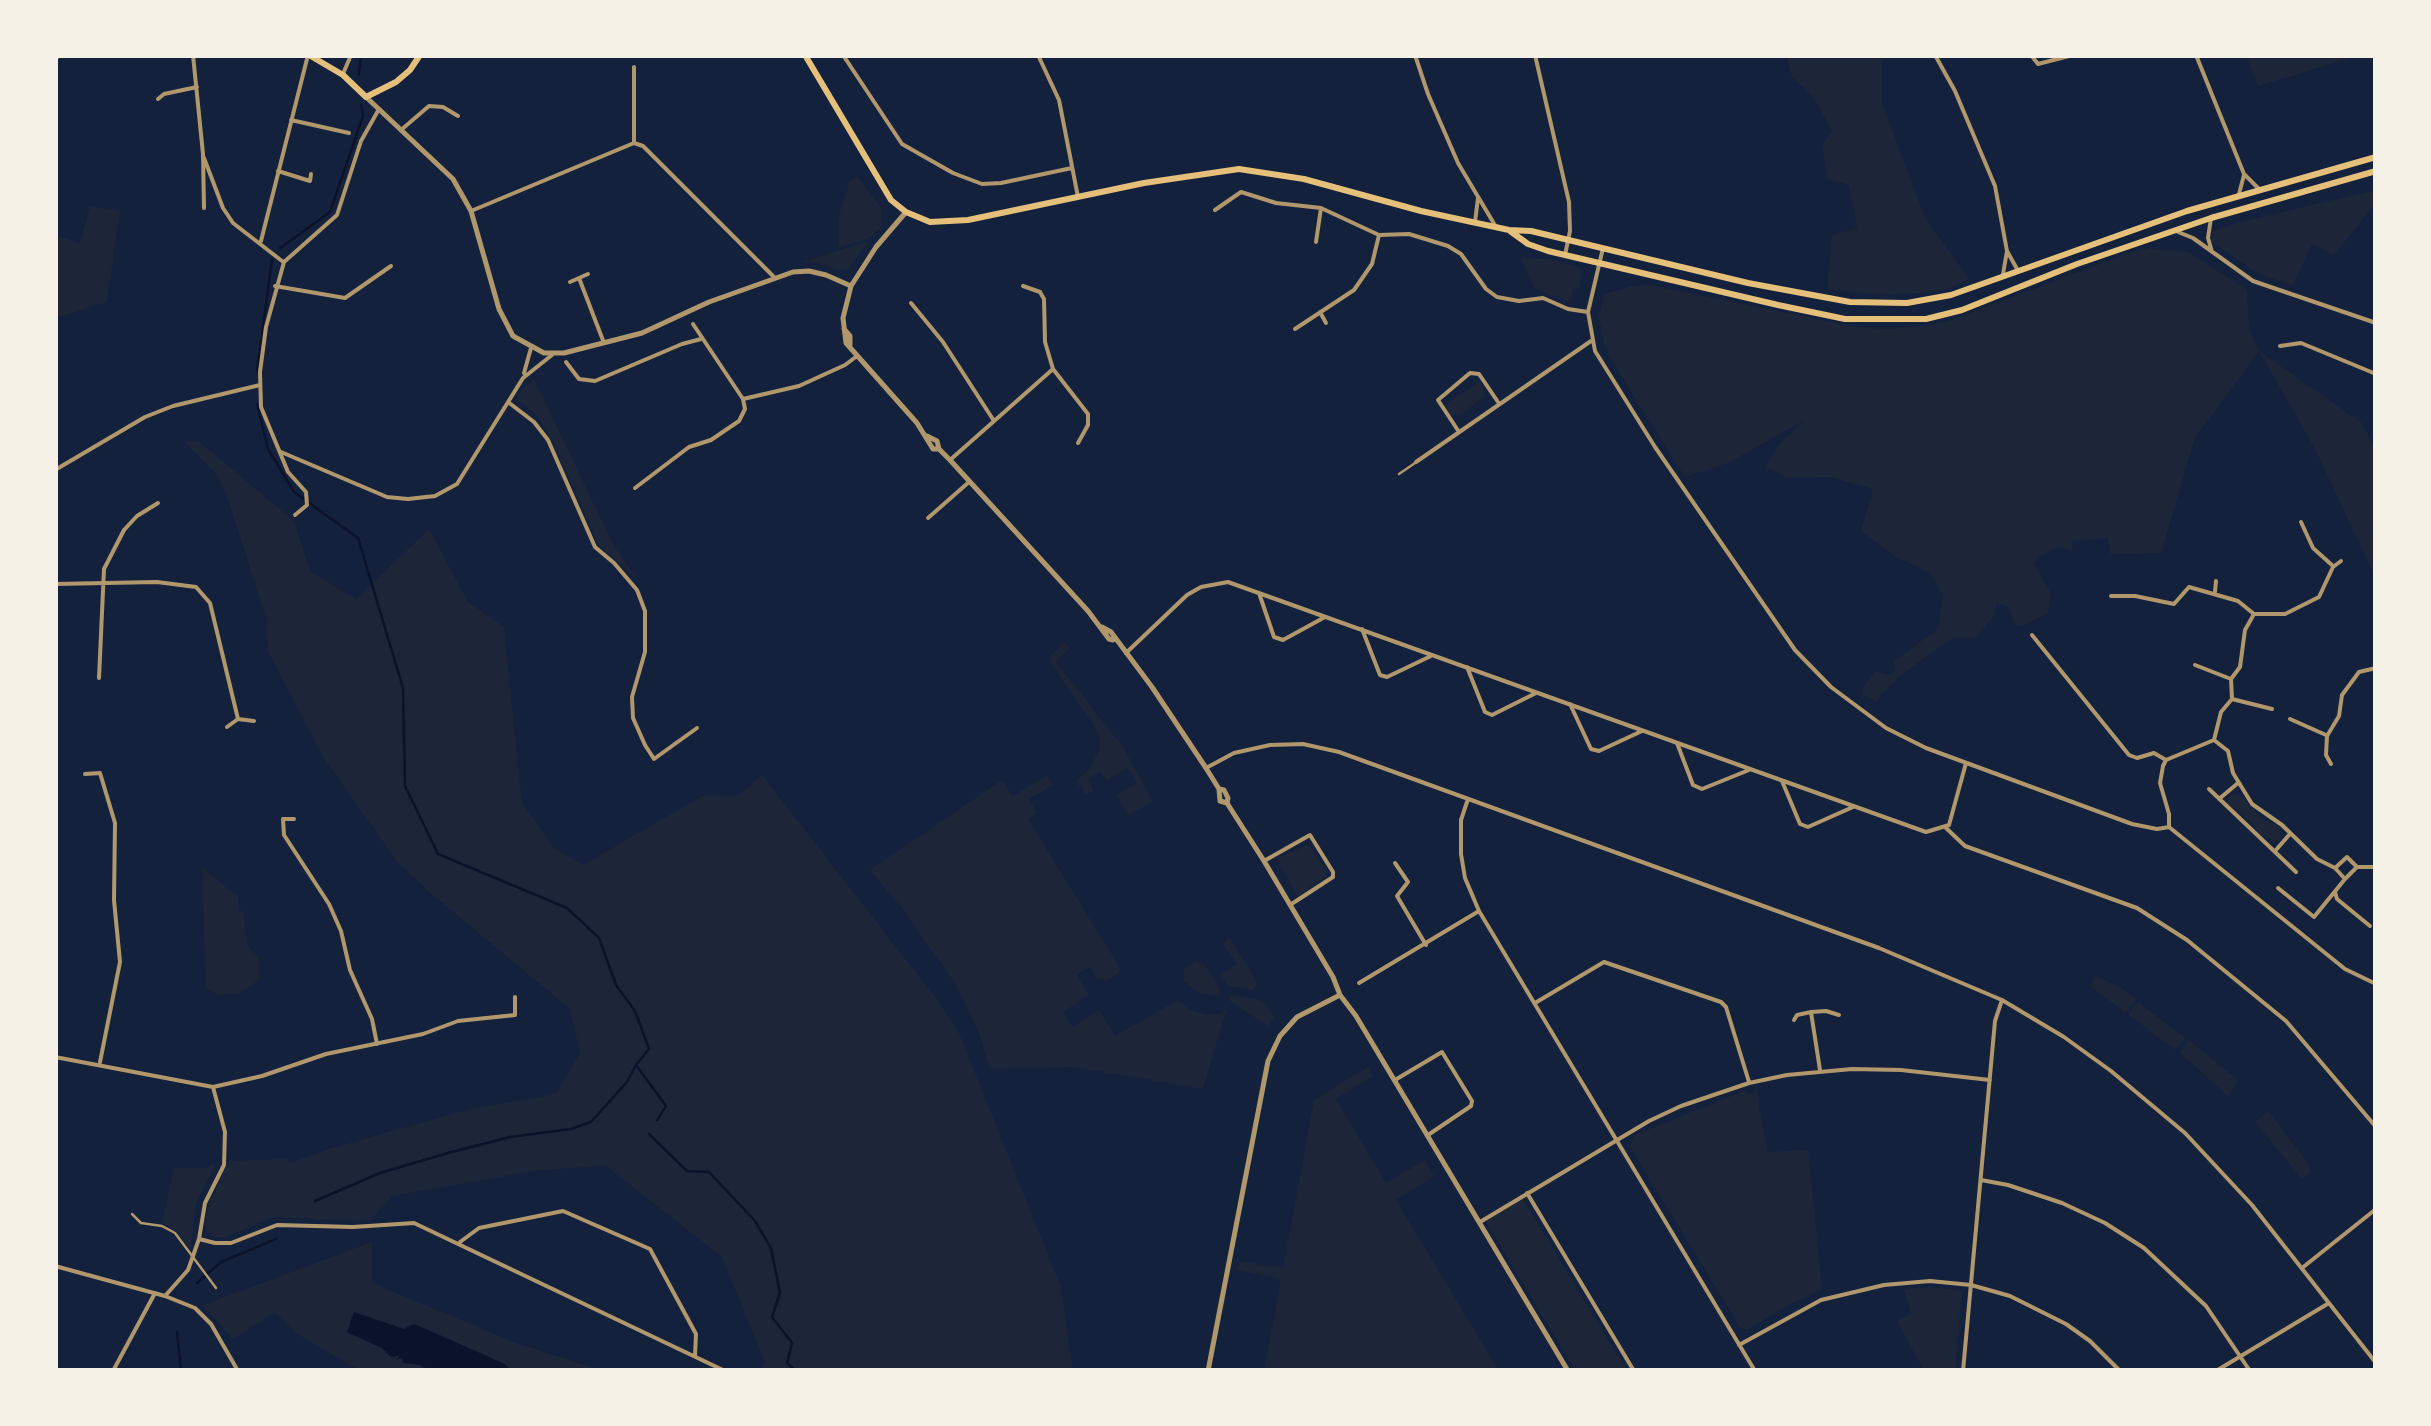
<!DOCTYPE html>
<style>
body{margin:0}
#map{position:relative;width:2431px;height:1426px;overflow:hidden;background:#14213d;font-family:Literata,serif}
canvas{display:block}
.frame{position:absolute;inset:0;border:58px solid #f6f1e7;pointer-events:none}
</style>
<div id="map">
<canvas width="2431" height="1426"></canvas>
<div class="frame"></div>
</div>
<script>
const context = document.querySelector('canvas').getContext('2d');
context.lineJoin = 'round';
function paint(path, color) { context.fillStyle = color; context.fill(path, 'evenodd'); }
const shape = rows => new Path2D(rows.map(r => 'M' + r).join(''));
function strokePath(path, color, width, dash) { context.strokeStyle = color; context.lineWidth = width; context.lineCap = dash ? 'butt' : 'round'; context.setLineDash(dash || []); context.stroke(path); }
const green = shape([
 [1786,55,1882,55,1882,103,1925,218,1969,279,1947,289,1918,293,1876,295,1827,289,1832,235,1857,228,1849,185,1827,179,1822,145,1832,131,1814,98,1792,77],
 [2246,55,2361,55,2258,86],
 [857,176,882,209,881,228,869,238,838,247,839,215,850,181],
 [2376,190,2376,203,2334,255,2312,244,2293,285,2258,274,2211,241,2213,231,2240,222],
 [90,206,120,211,107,302,55,318,55,235,80,243],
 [869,241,848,269,838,270,814,262,802,262],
 [2150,248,2188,252,2247,290,2249,329,2259,351,2362,423,2376,451,2376,579,2315,449,2259,351,2195,438,2161,553,2110,554,2108,538,2072,541,2072,552,2059,547,2039,556,2033,563,2051,593,2048,613,2022,626,2015,624,2008,607,1997,603,1994,616,1974,639,1954,637,1901,675,1876,701,1863,694,1863,689,1875,671,1889,675,1895,670,1894,661,1938,629,1943,596,1929,572,1895,557,1861,531,1873,489,1830,477,1787,478,1766,467,1779,444,1805,420,1728,463,1685,477,1615,366,1604,345,1599,316,1603,295,1631,286,1650,285,1862,328,1894,329,1946,322,2126,254],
 [1521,258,1550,259,1579,267,1582,273,1579,288,1573,289,1571,302,1535,289],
 [534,379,613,544,638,580,598,544,553,442,537,415,519,401,517,395],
 [1478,383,1484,387,1484,397,1461,414,1450,415,1446,409,1448,402],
 [197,440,294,521,310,571,356,599,429,529,468,602,504,627,522,803,554,848,583,865,704,795,738,796,762,775,935,997,959,1033,1061,1287,1073,1371,760,1371,765,1363,722,1257,606,1166,539,1170,392,1196,372,1219,362,1221,274,1217,225,1237,215,1237,207,1231,205,1224,209,1205,229,1161,284,1159,293,1162,329,1149,470,1109,556,1094,580,1053,570,1009,428,891,396,860,323,757,268,651,266,618,226,493,217,475,185,442],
 [1065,642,1070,648,1056,662,1123,747,1153,802,1128,815,1116,795,1137,783,1128,768,1107,780,1100,772,1089,778,1093,791,1086,795,1081,785,1078,786,1077,780,1090,768,1100,748,1099,735,1091,721,1051,663,1051,655],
 [1047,775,1053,785,1029,799,1037,813,1028,819,1120,968,1119,973,1106,981,1102,978,1098,980,1090,967,1077,975,1089,995,1063,1012,1073,1027,1099,1010,1115,1036,1178,1000,1189,1009,1207,1015,1219,1014,1227,1008,1203,1089,1074,1067,990,1069,978,1030,956,985,905,912,870,870,1002,780,1013,796],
 [2231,794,2242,796,2261,818,2280,827,2280,839,2272,842,2259,833,2250,821,2229,804,2228,797],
 [1308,844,1326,870,1326,876,1298,896,1276,859],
 [202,867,238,897,238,911,243,911,248,946,259,958,259,980,240,993,219,995,206,989],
 [1230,938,1257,982,1254,990,1228,986,1220,974,1237,964,1223,943],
 [1196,961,1205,965,1220,989,1219,996,1198,993,1184,981,1184,968],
 [2095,976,2117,985,2136,999,2126,1013,2091,987],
 [1233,995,1263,1001,1275,1018,1268,1026,1231,1002,1229,997],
 [2138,1002,2185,1038,2175,1050,2128,1014],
 [2189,1040,2238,1080,2228,1096,2179,1052],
 [1368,1067,1373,1076,1336,1099,1386,1183,1425,1160,1434,1176,1396,1200,1499,1371,1264,1371,1281,1279,1237,1270,1239,1261,1283,1268,1314,1100],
 [1756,1087,1767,1152,1808,1150,1822,1290,1794,1302,1747,1330,1740,1327,1630,1147,1634,1135,1744,1091,1748,1094,1754,1093],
 [2268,1111,2310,1166,2310,1173,2302,1179,2255,1122],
 [216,1163,196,1203,191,1249,177,1232,162,1223,174,1168,205,1168],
 [1523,1199,1627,1371,1576,1371,1486,1221],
 [372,1242,372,1283,516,1343,603,1371,511,1371,504,1364,434,1332,412,1324,404,1329,352,1314,347,1333,382,1348,392,1358,395,1354,430,1371,361,1371,297,1334,275,1312,233,1339,203,1305],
 [1927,1287,1962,1290,1955,1371,1924,1371,1897,1321,1911,1313,1904,1289]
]);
const water = shape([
 [354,1312,404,1329,414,1324,505,1364,511,1371,430,1371,421,1365,403,1363,402,1358,397,1360,399,1356,391,1357,382,1348,347,1332]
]);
const stream = shape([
 [359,74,361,55],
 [280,248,330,212,363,116,361,105],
 [257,372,272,259],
 [257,404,268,449,294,492,358,538,403,688,405,786,438,854,567,908,599,938,616,985,635,1011,649,1049,636,1065,666,1106,657,1120],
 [649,1134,687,1171,709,1172,755,1221,771,1248,780,1293,772,1317,792,1343,787,1363,796,1371],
 [315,1201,380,1173,448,1153,510,1137,571,1129,591,1122,627,1082,636,1065],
 [197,1283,221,1262,276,1239],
 [177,1332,181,1371]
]);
const service = shape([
 [1399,474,1415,463],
 [132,1214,141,1223,162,1226,175,1233,216,1288]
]);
const minor = shape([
 [193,55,203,154,204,208],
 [843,55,902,144,953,173,982,184,1001,183,1072,168],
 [1038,55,1059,100,1078,197],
 [1415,55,1428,94,1458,163,1496,227],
 [1535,55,1569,202,1570,231,1565,255],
 [1935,55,1955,91,1995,186,2007,251,2003,274],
 [2031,55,2038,64,2073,55],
 [2196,55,2244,174,2259,189],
 [634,67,634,142],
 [343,74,351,55],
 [158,99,164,94,197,87],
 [291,120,349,133],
 [401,130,429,106,443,107,458,116],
 [204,158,223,208,233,223,282,261],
 [278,171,310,181,311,174],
 [2239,194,2244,175],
 [1215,210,1241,192,1276,203,1321,208,1379,235,1372,264,1354,290,1295,329],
 [471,211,634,143,643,146,774,277],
 [2211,218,2208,238,2212,252],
 [1475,222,1478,198],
 [2178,232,2193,238,2253,281,2376,323],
 [1379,235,1409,234,1448,246,1461,254,1486,289,1497,297,1519,301,1543,298,1568,309,1588,312],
 [261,241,308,55],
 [1316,242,1321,208],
 [1603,248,1588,312,1595,351,1655,447,1795,650,1831,687,1886,728,1926,748,2132,824,2157,829,2169,827,2345,969,2376,984],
 [2007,251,2017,269],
 [579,278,604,343],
 [570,282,588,274],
 [275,286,345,298,391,266],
 [1023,286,1040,292,1044,299,1045,342,1053,369,1088,414,1088,425,1078,443],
 [911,303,943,342,994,421],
 [1320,312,1326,323],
 [2280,346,2301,343,2376,374],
 [566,362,579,379,595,381,682,344,701,339],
 [524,373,531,348],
 [743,399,799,386,845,365,857,356],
 [508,402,534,422,548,440,595,547,614,563,637,590,645,611,645,652,632,697,633,718,645,745,654,759,697,728],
 [1459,432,1438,400,1470,373,1479,374,1498,402],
 [281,452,387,497,408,499,435,496,457,484,523,378,552,355],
 [950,460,1053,369],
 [1416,462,1591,341],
 [55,470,145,417,173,406,260,385],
 [635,488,689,447,711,440,739,421,745,409,743,399,693,324],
 [295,515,307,505,306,492,288,472,261,407,260,372,266,327,284,262,337,215,361,141,379,109],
 [928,518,969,482],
 [2301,522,2313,548,2333,566],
 [55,584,157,582,196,587,210,603,238,719,254,721],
 [2215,592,2216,581],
 [1259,593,1274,637,1283,640,1325,617],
 [2111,596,2135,596,2174,604,2189,587,2238,601,2254,614,2245,630,2240,667,2231,679,2232,699,2221,712,2214,740,2166,760,2163,766,2160,783,2169,814,2169,827],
 [2254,614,2285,614,2319,597,2333,567,2341,561],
 [1362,629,1380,675,1387,677,1431,656],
 [2032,635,2129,755,2137,758,2154,753,2166,760],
 [1126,653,1187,595,1201,587,1228,582,1926,832,1949,825,1966,763],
 [2195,665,2231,679],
 [1467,667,1485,712,1492,715,1536,693],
 [99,678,104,569,124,530,137,516,158,503],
 [2232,699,2272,709],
 [1570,704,1591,749,1599,751,1642,731],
 [2290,719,2326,735],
 [227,727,238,719],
 [2214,740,2228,751,2233,773,2252,804,2282,825,2317,859,2335,868,2345,879,2357,867,2376,867],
 [1677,743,1693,785,1702,789,1749,770],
 [2331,764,2326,755,2327,736,2339,716,2342,695,2359,672,2376,668],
 [1206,768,1234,753,1270,745,1303,744,1339,752,1879,948,2002,1000,2064,1037,2111,1071,2185,1133,2252,1205,2376,1363],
 [85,774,100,773,115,823,114,900,120,962,100,1062],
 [1782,781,1800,824,1808,827,1853,807],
 [2209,789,2296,872],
 [1468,799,1461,820,1461,854,1465,878,1479,911,1755,1371],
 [2219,799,2238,783],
 [294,819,283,819,284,835,329,904,341,931,350,970,372,1019,377,1044],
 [1946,828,1965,846,2137,908,2187,940,2286,1021,2376,1127],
 [2276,850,2289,835],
 [1264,861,1310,835,1333,872,1333,877,1290,905],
 [1395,863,1408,882,1397,896,1426,945],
 [2335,868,2347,857,2357,867],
 [2278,888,2314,917,2345,879],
 [2335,892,2337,899,2370,926],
 [1359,983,1479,911],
 [1535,1003,1604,962,1721,1002,1726,1007,1749,1082],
 [1811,1012,1826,1011,1839,1015],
 [1794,1020,1797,1015,1811,1012,1820,1070],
 [55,1057,213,1087,262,1076,326,1054,423,1034,458,1021,515,1015,515,997],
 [1395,1080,1442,1052,1472,1101,1471,1106,1428,1135],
 [1981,1180,2008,1185,2062,1203,2105,1223,2144,1248,2206,1306,2250,1371],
 [1527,1193,1634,1371],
 [1480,1222,1649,1121,1681,1106,1749,1083,1787,1075,1852,1069,1901,1070,1990,1080],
 [199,1239,215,1243,231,1243,277,1225,353,1227,414,1223,725,1371],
 [460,1242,479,1228,563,1211,650,1249,696,1334,695,1356],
 [55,1266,165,1296,195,1308,211,1324,238,1371],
 [2302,1268,2376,1209],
 [165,1296,188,1270,199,1239,205,1203,224,1165,225,1132,213,1087],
 [1739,1345,1821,1300,1884,1285,1930,1281,1971,1285,2010,1296,2066,1324,2090,1341,2120,1371],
 [113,1371,155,1293],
 [1963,1371,1995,1021,2002,1000],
 [2216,1371,2329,1303]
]);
const tertiary = shape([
 [366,97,453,179,471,211,499,309,513,336,544,353,564,353,642,333,709,302,793,272,809,271,826,275,851,286],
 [906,212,876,247,851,286,843,318,846,343,917,423,933,449,939,449,950,460,1088,611,1109,639,1113,640],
 [844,329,850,336,850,345],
 [927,436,937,441,939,449],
 [1102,627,1111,632,1152,687,1206,768,1219,789,1220,801,1227,803,1264,861,1333,977,1340,995,1356,1016,1568,1371],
 [1219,789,1224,790,1228,798,1227,803],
 [1208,1371,1268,1061,1280,1036,1297,1017,1340,995]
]);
const secondary = shape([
 [309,55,343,75,366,97,396,82,410,70,420,55],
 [55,58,58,55]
]);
const primary = shape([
 [805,55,891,200,906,212,930,222,968,220,1144,183,1239,169,1304,179,1421,211,1509,230,1531,231,1748,283,1850,302,1907,303,1951,295,2187,211,2376,157],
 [1510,231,1528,244,1548,251,1778,305,1845,319,1926,319,1962,310,2077,264,2211,218,2376,171]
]);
paint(green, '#1d2539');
paint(water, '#0b132b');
strokePath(stream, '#0b132b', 2.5);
strokePath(service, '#b1986c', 2.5);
strokePath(minor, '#b1986c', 4);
strokePath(tertiary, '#b1986c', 5);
strokePath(secondary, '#e5c07b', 6);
strokePath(primary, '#e5c07b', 6);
</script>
